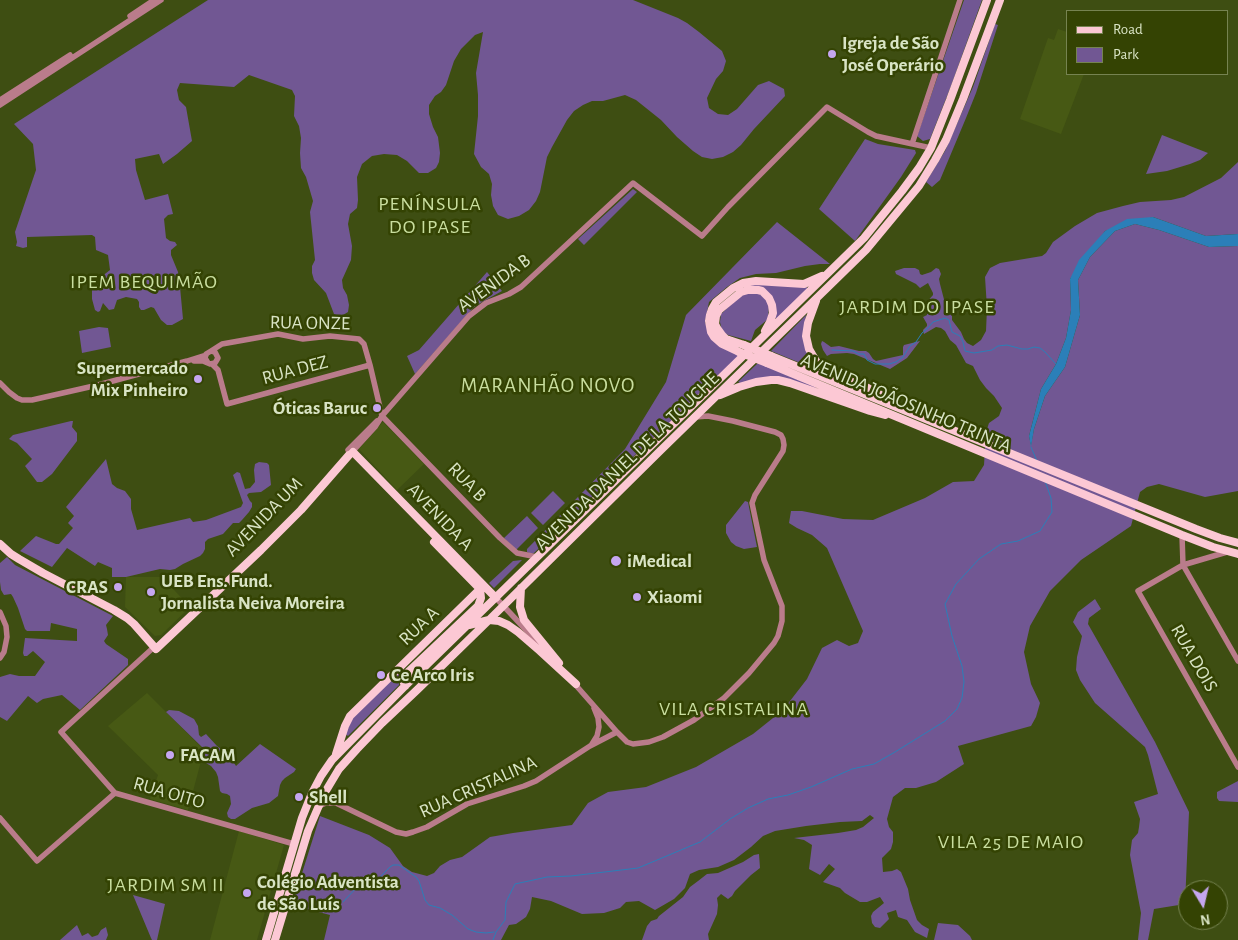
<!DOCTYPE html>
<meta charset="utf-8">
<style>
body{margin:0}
#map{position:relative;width:1238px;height:940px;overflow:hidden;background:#3e4e12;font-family:"Alegreya Sans",sans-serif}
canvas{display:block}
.legend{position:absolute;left:1066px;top:10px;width:162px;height:65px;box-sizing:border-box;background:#344303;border:1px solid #768351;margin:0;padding:6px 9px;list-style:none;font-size:15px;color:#d9e4c5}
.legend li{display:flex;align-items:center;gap:10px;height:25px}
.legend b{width:25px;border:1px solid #768351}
.north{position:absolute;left:1178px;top:880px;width:50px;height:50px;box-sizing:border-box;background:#344303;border:1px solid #768351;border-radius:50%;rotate:171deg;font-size:14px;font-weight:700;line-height:20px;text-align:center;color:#d9e4c5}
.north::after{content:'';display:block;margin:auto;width:18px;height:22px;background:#c5a6f0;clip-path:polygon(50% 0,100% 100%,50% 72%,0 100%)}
</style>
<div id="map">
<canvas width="1238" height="940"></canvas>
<ul class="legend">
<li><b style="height:6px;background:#fcc8d4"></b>Road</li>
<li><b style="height:14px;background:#715793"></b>Park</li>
</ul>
<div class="north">N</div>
</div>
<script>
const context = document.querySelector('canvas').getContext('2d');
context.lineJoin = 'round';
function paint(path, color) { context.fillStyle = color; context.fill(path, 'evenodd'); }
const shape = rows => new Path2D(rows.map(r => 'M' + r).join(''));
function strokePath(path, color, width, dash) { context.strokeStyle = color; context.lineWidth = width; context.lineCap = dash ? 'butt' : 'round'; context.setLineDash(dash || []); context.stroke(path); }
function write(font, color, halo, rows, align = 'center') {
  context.font = font + ' "Alegreya Sans",sans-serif'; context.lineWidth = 5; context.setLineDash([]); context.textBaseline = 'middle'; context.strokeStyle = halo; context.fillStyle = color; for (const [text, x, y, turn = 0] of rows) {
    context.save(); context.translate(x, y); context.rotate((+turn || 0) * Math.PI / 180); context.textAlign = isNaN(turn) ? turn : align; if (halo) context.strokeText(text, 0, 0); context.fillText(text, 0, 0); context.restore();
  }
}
const built = shape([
 [1058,29,1067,32,1067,74,1084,74,1061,134,1020,119,1048,38,1054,40],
 [383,422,424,464,397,490,359,449],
 [126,577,162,577,190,607,161,635,155,636,125,607],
 [147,693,204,750,188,810,150,799,158,775,108,726],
 [239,831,284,845,257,940,210,940]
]);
const green = shape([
 [208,0,633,0,678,18,687,23,699,32,722,51,726,61,723,71,716,79,707,98,709,108,718,114,728,115,737,109,758,85,769,81,784,89,785,96,754,129,741,145,733,152,723,157,712,159,702,157,693,151,677,137,661,120,636,100,625,95,603,101,592,101,583,105,574,111,567,120,552,147,547,157,540,192,536,201,529,210,519,216,508,219,498,215,493,206,491,195,492,184,489,174,481,167,474,154,478,116,478,95,476,73,483,32,475,35,461,49,454,61,446,85,441,92,435,96,429,105,429,114,433,127,438,137,440,153,439,162,436,168,428,173,419,173,407,161,397,155,384,154,372,156,362,164,357,177,358,200,357,208,350,214,348,224,352,246,351,260,342,280,343,288,347,295,349,305,348,312,343,315,338,316,334,314,326,293,314,280,312,273,312,266,315,260,310,212,313,201,306,177,301,168,300,153,301,138,299,126,294,116,295,96,292,90,249,75,234,87,180,83,177,90,179,100,186,107,192,141,177,154,163,164,159,154,135,159,136,170,145,200,168,194,173,214,168,215,164,219,166,238,170,241,175,242,177,245,171,250,171,255,178,272,180,287,183,319,172,325,167,325,161,320,154,308,151,307,144,310,141,310,139,307,139,302,137,299,126,297,117,300,114,309,109,310,103,303,100,311,98,312,95,310,92,299,92,290,99,283,101,277,110,270,108,255,96,250,95,237,92,235,27,237,27,247,23,248,16,246,17,242,15,232,36,170,33,144,14,124],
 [964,0,982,0,951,86,930,139,923,141,917,136],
 [995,24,998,25,976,93,966,118,940,180,932,187,926,182,945,151,973,87],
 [1162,135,1208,153,1200,160,1190,164,1167,171,1146,174],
 [865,139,878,144,915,150,916,153,901,177,855,241,819,209],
 [1238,162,1238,234,1206,236,1153,217,1105,231,1070,279,1071,310,1066,338,1056,364,1041,389,1029,436,1031,445,1034,429,1045,396,1065,367,1080,315,1078,280,1090,257,1115,231,1135,224,1159,230,1209,247,1238,246,1238,491,1205,497,1159,484,1147,487,1140,492,1131,526,1081,560,1050,591,1030,626,1024,652,1031,684,1040,703,1036,717,1031,726,958,746,964,764,936,782,916,788,905,788,893,797,887,819,889,827,893,832,893,842,891,849,882,858,883,872,892,871,897,869,901,872,908,889,910,900,917,920,922,925,929,929,927,938,915,932,907,920,898,917,896,910,887,913,889,919,880,928,875,927,872,923,871,916,873,912,884,903,880,897,867,902,860,902,845,893,840,888,823,882,835,869,829,864,820,875,809,869,812,845,804,840,794,838,838,833,856,830,863,827,874,818,870,815,862,821,840,822,806,826,775,831,763,836,751,847,734,860,718,867,699,870,690,874,685,888,674,899,655,910,639,901,626,902,620,908,604,913,582,914,551,901,532,897,530,909,526,917,516,924,509,925,501,940,324,940,330,915,292,905,320,816,369,835,390,848,403,866,412,872,427,876,434,873,440,866,450,860,462,857,490,837,513,833,572,825,588,803,608,792,646,787,696,767,753,734,783,710,807,679,822,648,837,640,849,646,858,643,863,631,827,548,812,535,797,528,789,523,791,511,802,511,843,519,873,520,925,498,953,482,974,481,984,465,986,432,989,423,999,416,1002,408,994,396,986,388,980,380,973,366,966,363,956,345,950,340,945,331,941,328,936,327,924,334,923,330,927,326,927,324,923,317,927,315,927,311,926,303,933,295,933,293,928,283,920,288,916,284,896,274,895,271,904,268,915,268,919,270,920,274,922,275,931,272,936,268,939,269,941,274,939,279,940,284,947,311,952,316,952,320,961,332,964,339,967,343,973,346,981,340,986,331,987,308,985,277,990,268,1000,263,1042,256,1046,253,1053,242,1075,226,1097,213,1123,206,1140,202,1171,200,1184,197,1221,178],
 [633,189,637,192,584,245,578,239],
 [777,222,830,264,820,264,805,266,776,273,756,274,740,278,727,287,709,302,705,322,712,337,742,355,634,456,534,553,531,554,527,552,527,549,625,449,666,382,686,315],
 [487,272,502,291,475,306,415,374,407,356,419,350],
 [746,284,806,286,808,289,777,319,775,318,772,297,747,288],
 [747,292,759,293,767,300,769,306,768,319,755,330,751,341,728,335,722,331,720,322,721,314,740,296],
 [806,315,804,330,807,351,813,364,825,373,771,351],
 [99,327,108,328,111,347,82,353,79,331],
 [822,341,824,342,831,347,839,346,859,351,866,351,869,353,873,359,876,361,903,355,903,347,904,345,920,341,907,358,890,369,854,354,847,353,831,354,827,356,823,350,821,344],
 [758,363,817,384,815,389,793,381,742,384,738,382],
 [71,421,73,421,72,427,77,433,77,441,52,474,42,482,37,482,25,466,32,459,17,443,9,439,13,435],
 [106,459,112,484,117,488,125,491,131,499,131,509,137,530,190,518,193,522,206,520,241,507,243,503,233,475,237,472,240,473,245,489,250,488,255,482,254,470,255,464,259,462,267,463,269,465,271,485,261,492,249,493,247,495,250,501,252,503,252,507,249,512,242,520,239,523,233,523,223,534,208,539,205,542,205,549,203,553,200,556,183,564,175,569,170,570,160,569,126,577,112,577,112,568,98,562,95,566,67,548,52,567,20,551,36,536,56,544,59,544,73,528,68,523,74,516,66,507],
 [553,491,565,503,543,525,531,513],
 [745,501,748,502,757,547,744,549,736,546,731,542,726,533,726,525],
 [527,516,538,528,516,550,504,538],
 [7,557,15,565,113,616,106,625,107,629,108,635,104,641,106,644,128,659,128,665,80,710,62,695,43,699,37,703,28,696,7,721,0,717,0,677,10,674,19,676,35,676,45,662,33,651,27,656,24,656,23,653,25,638,77,641,77,629,51,623,50,631,27,631,25,629,18,608,13,597,11,594,4,595,1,590,0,582,0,563],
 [522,560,494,588,489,583,513,561],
 [1095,599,1101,609,1089,618,1088,624,1155,742,1189,812,1185,904,1154,909,1148,940,1138,940,1141,913,1130,855,1132,840,1138,833,1139,827,1140,819,1134,802,1158,794,1148,755,1145,747,1095,703,1080,680,1076,670,1077,657,1082,636,1073,622,1078,612],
 [401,669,399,674,399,685,348,736,345,734,353,717],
 [169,710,179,711,194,719,198,726,199,735,201,737,206,734,217,746,229,755,236,766,260,744,296,769,294,772,285,778,282,781,280,785,278,796,269,803,252,808,235,819,231,819,228,817,227,813,231,804,230,796,227,794,222,793,220,791,218,777,216,772,211,766,201,760,204,749,166,712],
 [1238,781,1238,802,1219,801,1217,798,1217,792],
 [759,854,760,868,751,875,735,891,732,896,728,899,721,894,717,898,718,905,717,914,708,934,709,940,642,940,647,926,651,921,657,919,659,916,683,897,690,887,698,881,707,874,718,873,743,862,754,855],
 [133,895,165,904,157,940,152,940,151,938],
 [938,923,958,925,970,936,972,940,934,940],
 [77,925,82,936,88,933,92,937,98,935,101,930,106,927,108,935,106,940,60,940]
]);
const water = shape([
 [1153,217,1206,236,1238,234,1238,246,1209,247,1159,230,1135,224,1115,231,1090,257,1078,280,1080,315,1065,367,1045,396,1034,429,1031,447,1029,436,1041,389,1056,364,1066,338,1071,310,1070,279,1079,260,1105,231,1127,219]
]);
const stream = shape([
 [832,350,853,351,859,354,864,354,867,360,875,364,889,364,896,362,903,357,910,346,916,342,922,333,928,328,933,322,945,318,949,320,952,332,960,336,963,342,965,351,974,353,992,350,998,346,1007,345,1022,349,1028,349,1034,347,1040,348,1045,352,1056,364],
 [1031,447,1037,461],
 [343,902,361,883,377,880,390,867,393,865,399,865,416,877,419,881,425,900,429,905,440,908,452,915,468,929,476,932,486,933,494,932],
 [493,940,496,932,505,920,506,902,515,884,547,877,571,876,638,868,700,842,730,819,748,808,768,799,788,795,811,787,852,769,874,764,895,752,945,721,957,709,962,698,964,682,962,666,952,636,945,604,956,584,979,559,1001,544,1018,541,1040,531,1052,512,1051,498,1045,481]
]);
const minor = shape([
 [130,16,154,0],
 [0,100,70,55],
 [0,105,161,0],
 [912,144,960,0],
 [211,351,222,344,278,334,303,339,330,336,359,339,364,344,370,365,382,416],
 [194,361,203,361,210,364,215,363,218,358,215,352,211,351,206,354,205,358,208,363],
 [212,364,218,370,227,404,370,365],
 [0,383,9,392,17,398,22,400,32,400,98,385,187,361,206,355],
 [382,416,500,538,517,553,537,557],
 [348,450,377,421],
 [353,451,375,427,382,416,469,316,486,303,509,294,521,287,633,183,702,236,728,207,827,107,868,132,876,136,931,148],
 [1182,535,1183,565,1238,661],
 [1227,552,1183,565,1138,591,1238,767],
 [496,598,542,647],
 [0,612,6,626,7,637,4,652,0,658],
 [154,647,61,732,115,793,294,844],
 [573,682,617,732,627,742,633,744,649,742,663,737,694,720,724,698,749,673,774,643,778,636,782,621,782,606,764,560,752,503,755,495,783,451,784,445,783,439,781,435,775,432,733,421,708,416,695,417],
 [592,744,597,736,599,727,598,718,594,708],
 [319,806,326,803,336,803,396,832,406,834,413,832,427,827,467,804,524,786,536,781,590,746,617,732],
 [0,818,37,861,115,793]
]);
const major = shape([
 [816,301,808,323,806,336,809,349,816,361,822,367,830,373,868,388,888,399],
 [744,345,726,339,722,335,717,328,715,324,716,316,719,310,741,292,748,290,758,290,762,291,769,298,772,305,773,313,770,322,765,331],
 [739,352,722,344,714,337,711,332,709,321,710,315,712,309,716,302,733,288,743,283,756,281,804,284,822,276],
 [771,356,1196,529,1220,538,1238,543],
 [767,363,1182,535,1213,547,1238,554],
 [720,395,739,387,756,382,771,380,778,380,790,383,870,411,885,415],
 [353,452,496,598],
 [434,542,480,589],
 [0,544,11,554,19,559,43,573,114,610,127,618,134,624,156,649,261,550,301,510,349,455],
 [521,588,520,607,524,620,559,663],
 [469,625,489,620,499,621,508,625,518,632,540,651,576,684],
 [405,686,403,680,405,675,478,606,481,598,480,589],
 [336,754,345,726,350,716,480,589],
 [266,940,302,818,312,793,321,776,332,760,405,686,864,238,902,191,919,168,931,148,950,100,987,0],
 [275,940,308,831,324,794,339,769,357,749,382,723,417,690,489,620,661,450,866,250,919,186,935,160,946,140,963,99,1000,0]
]);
const majorBridge = shape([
 [744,345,771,356],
 [739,352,767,363]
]);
const markers = [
 [832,54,5,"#c5a6f0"],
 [198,379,5,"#c5a6f0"],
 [377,408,5,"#c5a6f0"],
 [616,561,6,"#c5a6f0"],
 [118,587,5,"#c5a6f0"],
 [151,592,5,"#c5a6f0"],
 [637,597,5,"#c5a6f0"],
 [381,675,5,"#c5a6f0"],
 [170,755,5,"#c5a6f0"],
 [299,797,5,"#c5a6f0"],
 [247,893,5,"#c5a6f0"]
];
const poiNames = [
 ["Igreja de São",842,43],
 ["José Operário",842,65],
 ["Supermercado",188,368,"right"],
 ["Mix Pinheiro",188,390,"right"],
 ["Óticas Baruc",367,408,"right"],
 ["iMedical",627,561],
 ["UEB Ens. Fund.",161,581],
 ["Jornalista Neiva Moreira",161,603],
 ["CRAS",108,587,"right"],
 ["Xiaomi",647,597],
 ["Ce Arco Iris",391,675],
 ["FACAM",180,755],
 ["Shell",309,797],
 ["Colégio Adventista",257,882],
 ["de São Luís",257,904]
];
const streetNames = [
 ["AVENIDA B",494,283,-36],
 ["RUA ONZE",310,323,1],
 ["RUA DEZ",295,370,-15],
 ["AVENIDA JOÃOSINHO TRINTA",906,403,23],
 ["AVENIDA DANIEL DE LA TOUCHE",627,461,-44],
 ["RUA B",467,482,46],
 ["AVENIDA UM",264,517,-46],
 ["AVENIDA A",440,517,46],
 ["RUA A",419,626,-44],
 ["RUA DOIS",1194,658,60],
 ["RUA CRISTALINA",478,787,-24],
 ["RUA OITO",169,793,16]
];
const neighbourhoodNames = [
 ["PENÍNSULA",430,204],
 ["DO IPASE",430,227],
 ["IPEM BEQUIMÃO",144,282],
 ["JARDIM DO IPASE",917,307],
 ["VILA CRISTALINA",734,709],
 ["VILA 25 DE MAIO",1011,842],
 ["JARDIM SM II",166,885]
];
const quarterNames = [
 ["MARANHÃO NOVO",548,386]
];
paint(built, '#475914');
paint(green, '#715793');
paint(water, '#2b7fb8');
strokePath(stream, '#2b7fb8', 1);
strokePath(minor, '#ba7c8b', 5.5);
strokePath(major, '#fcc8d4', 8);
strokePath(majorBridge, '#fcc8d4', 8);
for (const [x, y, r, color] of markers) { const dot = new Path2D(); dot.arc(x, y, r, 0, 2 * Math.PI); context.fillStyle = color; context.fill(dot); strokePath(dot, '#344303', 2); }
write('bold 19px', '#d9e4c5', '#344303', poiNames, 'left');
write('19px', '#d9e4c5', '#344303', streetNames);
context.letterSpacing = '1px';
write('20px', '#c9de9f', '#344303', neighbourhoodNames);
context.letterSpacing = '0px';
context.letterSpacing = '1px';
write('21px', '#c9de9f', '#344303', quarterNames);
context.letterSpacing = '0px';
</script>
